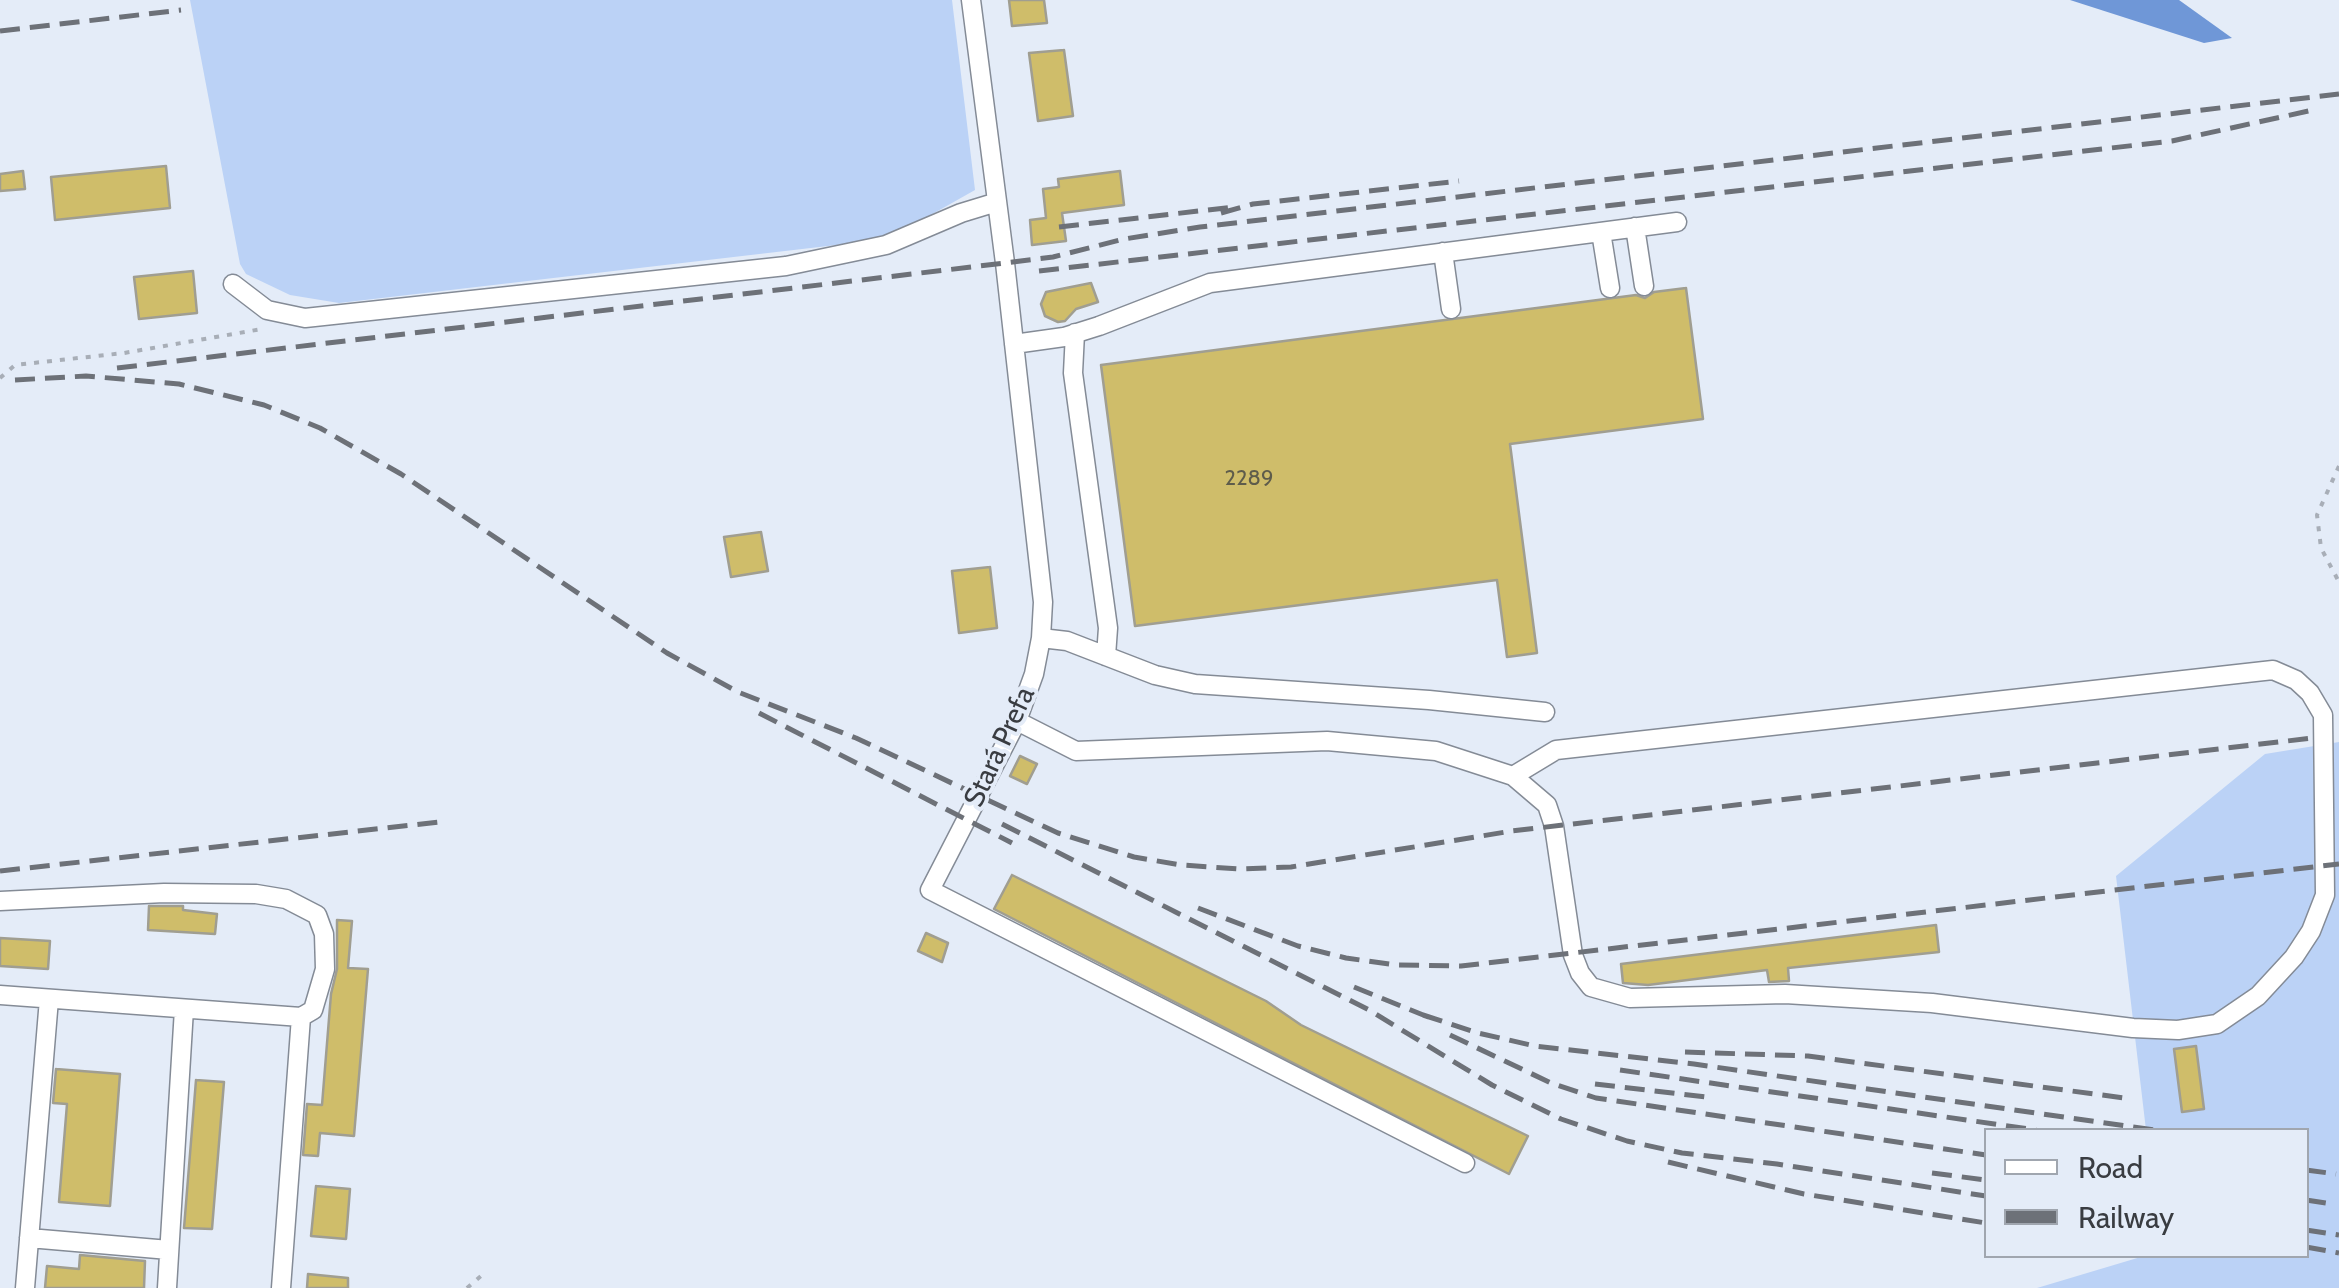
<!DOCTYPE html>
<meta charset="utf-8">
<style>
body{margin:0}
#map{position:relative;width:2339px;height:1288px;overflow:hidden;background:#e4ecf8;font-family:Cabin,sans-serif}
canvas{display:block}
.legend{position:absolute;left:1984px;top:1128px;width:325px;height:130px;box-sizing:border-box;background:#e4ecf8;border:2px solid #a0a6af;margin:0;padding:12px 18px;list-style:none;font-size:30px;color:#393c41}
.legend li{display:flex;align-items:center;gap:20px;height:50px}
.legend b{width:50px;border:2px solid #a0a6af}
</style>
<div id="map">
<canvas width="2339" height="1288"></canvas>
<ul class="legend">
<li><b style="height:12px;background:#fff"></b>Road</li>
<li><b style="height:12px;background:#6d7178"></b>Railway</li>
</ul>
</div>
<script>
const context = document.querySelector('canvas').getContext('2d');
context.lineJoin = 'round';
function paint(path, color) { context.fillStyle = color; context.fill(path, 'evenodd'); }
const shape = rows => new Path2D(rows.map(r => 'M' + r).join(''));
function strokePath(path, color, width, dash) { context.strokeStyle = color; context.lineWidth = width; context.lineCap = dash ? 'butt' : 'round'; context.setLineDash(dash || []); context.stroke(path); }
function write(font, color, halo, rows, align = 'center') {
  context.font = font + ' Cabin,sans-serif'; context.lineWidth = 8; context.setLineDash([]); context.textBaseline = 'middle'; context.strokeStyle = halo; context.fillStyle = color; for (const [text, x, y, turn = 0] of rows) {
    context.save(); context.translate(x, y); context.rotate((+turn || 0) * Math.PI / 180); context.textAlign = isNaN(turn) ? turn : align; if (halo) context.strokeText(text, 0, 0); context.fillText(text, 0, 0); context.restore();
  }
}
const green = shape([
 [190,0,952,0,975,190,888,239,339,303,290,295,246,274,240,264],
 [2339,742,2339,1288,2037,1288,2144,1256,2306,1256,2306,1130,2146,1130,2116,876,2265,754]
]);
const water = shape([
 [2070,0,2179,0,2232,38,2204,43]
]);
const building = shape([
 [1009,0,1044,0,1047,23,1012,26,1009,0],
 [1064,50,1073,116,1038,121,1029,53,1064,50],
 [166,166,170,208,55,220,51,177,166,166],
 [23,171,25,189,0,191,0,174,23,171],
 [1120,171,1124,205,1062,213,1066,241,1032,245,1030,220,1046,218,1043,189,1059,187,1058,179,1120,171],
 [193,271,197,313,139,319,134,277,193,271],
 [1091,283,1098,302,1076,309,1065,321,1058,322,1045,316,1041,304,1046,292,1091,283],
 [1686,288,1703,419,1510,444,1537,653,1507,657,1497,580,1135,626,1101,365,1636,295,1645,298,1654,292,1686,288],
 [761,532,768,571,731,577,724,537,761,532],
 [990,567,997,628,959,633,952,571,990,567],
 [1020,756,1037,764,1027,784,1010,776,1020,756],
 [1012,875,1266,1001,1301,1025,1528,1136,1509,1174,994,909,1012,875],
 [149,906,183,906,183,910,217,914,215,934,148,930,149,906],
 [337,920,352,921,348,968,368,969,354,1136,320,1133,318,1156,303,1155,307,1104,322,1105,331,994,337,969,337,920],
 [1936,925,1939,952,1788,968,1789,981,1769,982,1767,970,1648,985,1623,983,1621,964,1936,925],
 [926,933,948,943,942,962,918,951,926,933],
 [0,938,50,941,48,969,0,966,0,938],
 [2196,1046,2204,1109,2182,1112,2174,1049,2196,1046],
 [56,1069,120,1074,110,1206,59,1202,67,1104,53,1103,56,1069],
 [196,1080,224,1082,212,1229,184,1228,196,1080],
 [316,1186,350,1189,346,1239,311,1236,316,1186],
 [80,1255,145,1261,144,1288,45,1288,47,1266,79,1269,80,1255],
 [308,1274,348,1278,348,1288,307,1288,308,1274]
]);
const path = shape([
 [0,378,15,365,124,353,262,329],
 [2339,466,2317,515,2321,548,2339,582],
 [467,1288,481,1276]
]);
const minor = shape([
 [971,0,1005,263,1043,602,1041,638,1034,674,1017,721,930,890,1465,1163],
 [1635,227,1644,286],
 [1601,232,1610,288],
 [1443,252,1451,309],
 [233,284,267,310,305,318,786,266,886,245,961,213,997,202],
 [1075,333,1073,373,1108,628,1106,656],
 [1014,344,1064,337,1099,326,1210,283,1677,222],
 [1041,638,1067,641,1155,675,1195,684,1429,700,1545,712],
 [1017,721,1076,751,1327,741,1436,751,1513,776,1547,805,1554,826,1573,955,1580,973,1591,987,1630,998,1785,994,1932,1003,2133,1028,2178,1030,2217,1024,2258,996,2294,957,2311,931,2325,895,2323,715,2310,693,2296,680,2273,670,1556,750,1513,776],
 [0,901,164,893,256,894,286,899,317,915,324,934,325,969,313,1010,301,1017,0,995],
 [29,1238,169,1250],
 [25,1288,49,999],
 [167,1288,184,1009],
 [281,1288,301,1017]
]);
const rail = shape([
 [0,31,181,10],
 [1221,213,1253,204,1459,181],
 [1059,227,1234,207],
 [1039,271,2172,141,2313,110],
 [117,368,1005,263,1053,257,1124,239,1200,227,2339,94],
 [15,380,86,376,179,384,264,405,320,428,401,474,667,653,738,692,856,738,1058,833,1134,857,1181,865,1240,869,1291,867,1512,831,2313,738],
 [759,713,1012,843],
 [1002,824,1369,1010,1492,1085,1561,1119,1627,1141,1682,1153,1777,1164,1986,1196],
 [0,871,439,822],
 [1198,908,1298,946,1346,958,1396,965,1461,966,2339,864],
 [1354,987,1433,1019],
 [1423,1015,1478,1033,1535,1046,1694,1064,2154,1130],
 [1450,1035,1551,1083,1596,1098,1986,1155],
 [1685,1052,1808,1056,2132,1099],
 [1620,1070,2036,1130],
 [1595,1084,1714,1098],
 [1668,1162,1804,1194,1986,1223],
 [2306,1170,2336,1174],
 [1932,1173,1986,1180],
 [2306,1200,2332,1204],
 [2306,1230,2339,1235],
 [2306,1247,2339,1253]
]);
const numberNames = [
 ["2289",1249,479]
];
const streetNames = [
 ["Stará Prefa",1000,747,-65]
];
paint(green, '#bbd2f6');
paint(water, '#6f97d7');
paint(building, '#cfbd6a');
strokePath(building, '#a09e91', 2.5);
strokePath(minor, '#848b96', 21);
strokePath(path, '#a8aeb7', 4, [5, 8]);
strokePath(minor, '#fff', 18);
strokePath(rail, '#6d7178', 5, [20, 10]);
write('22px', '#5e5c4b', null, numberNames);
write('28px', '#393c41', '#e4ecf8', streetNames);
</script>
